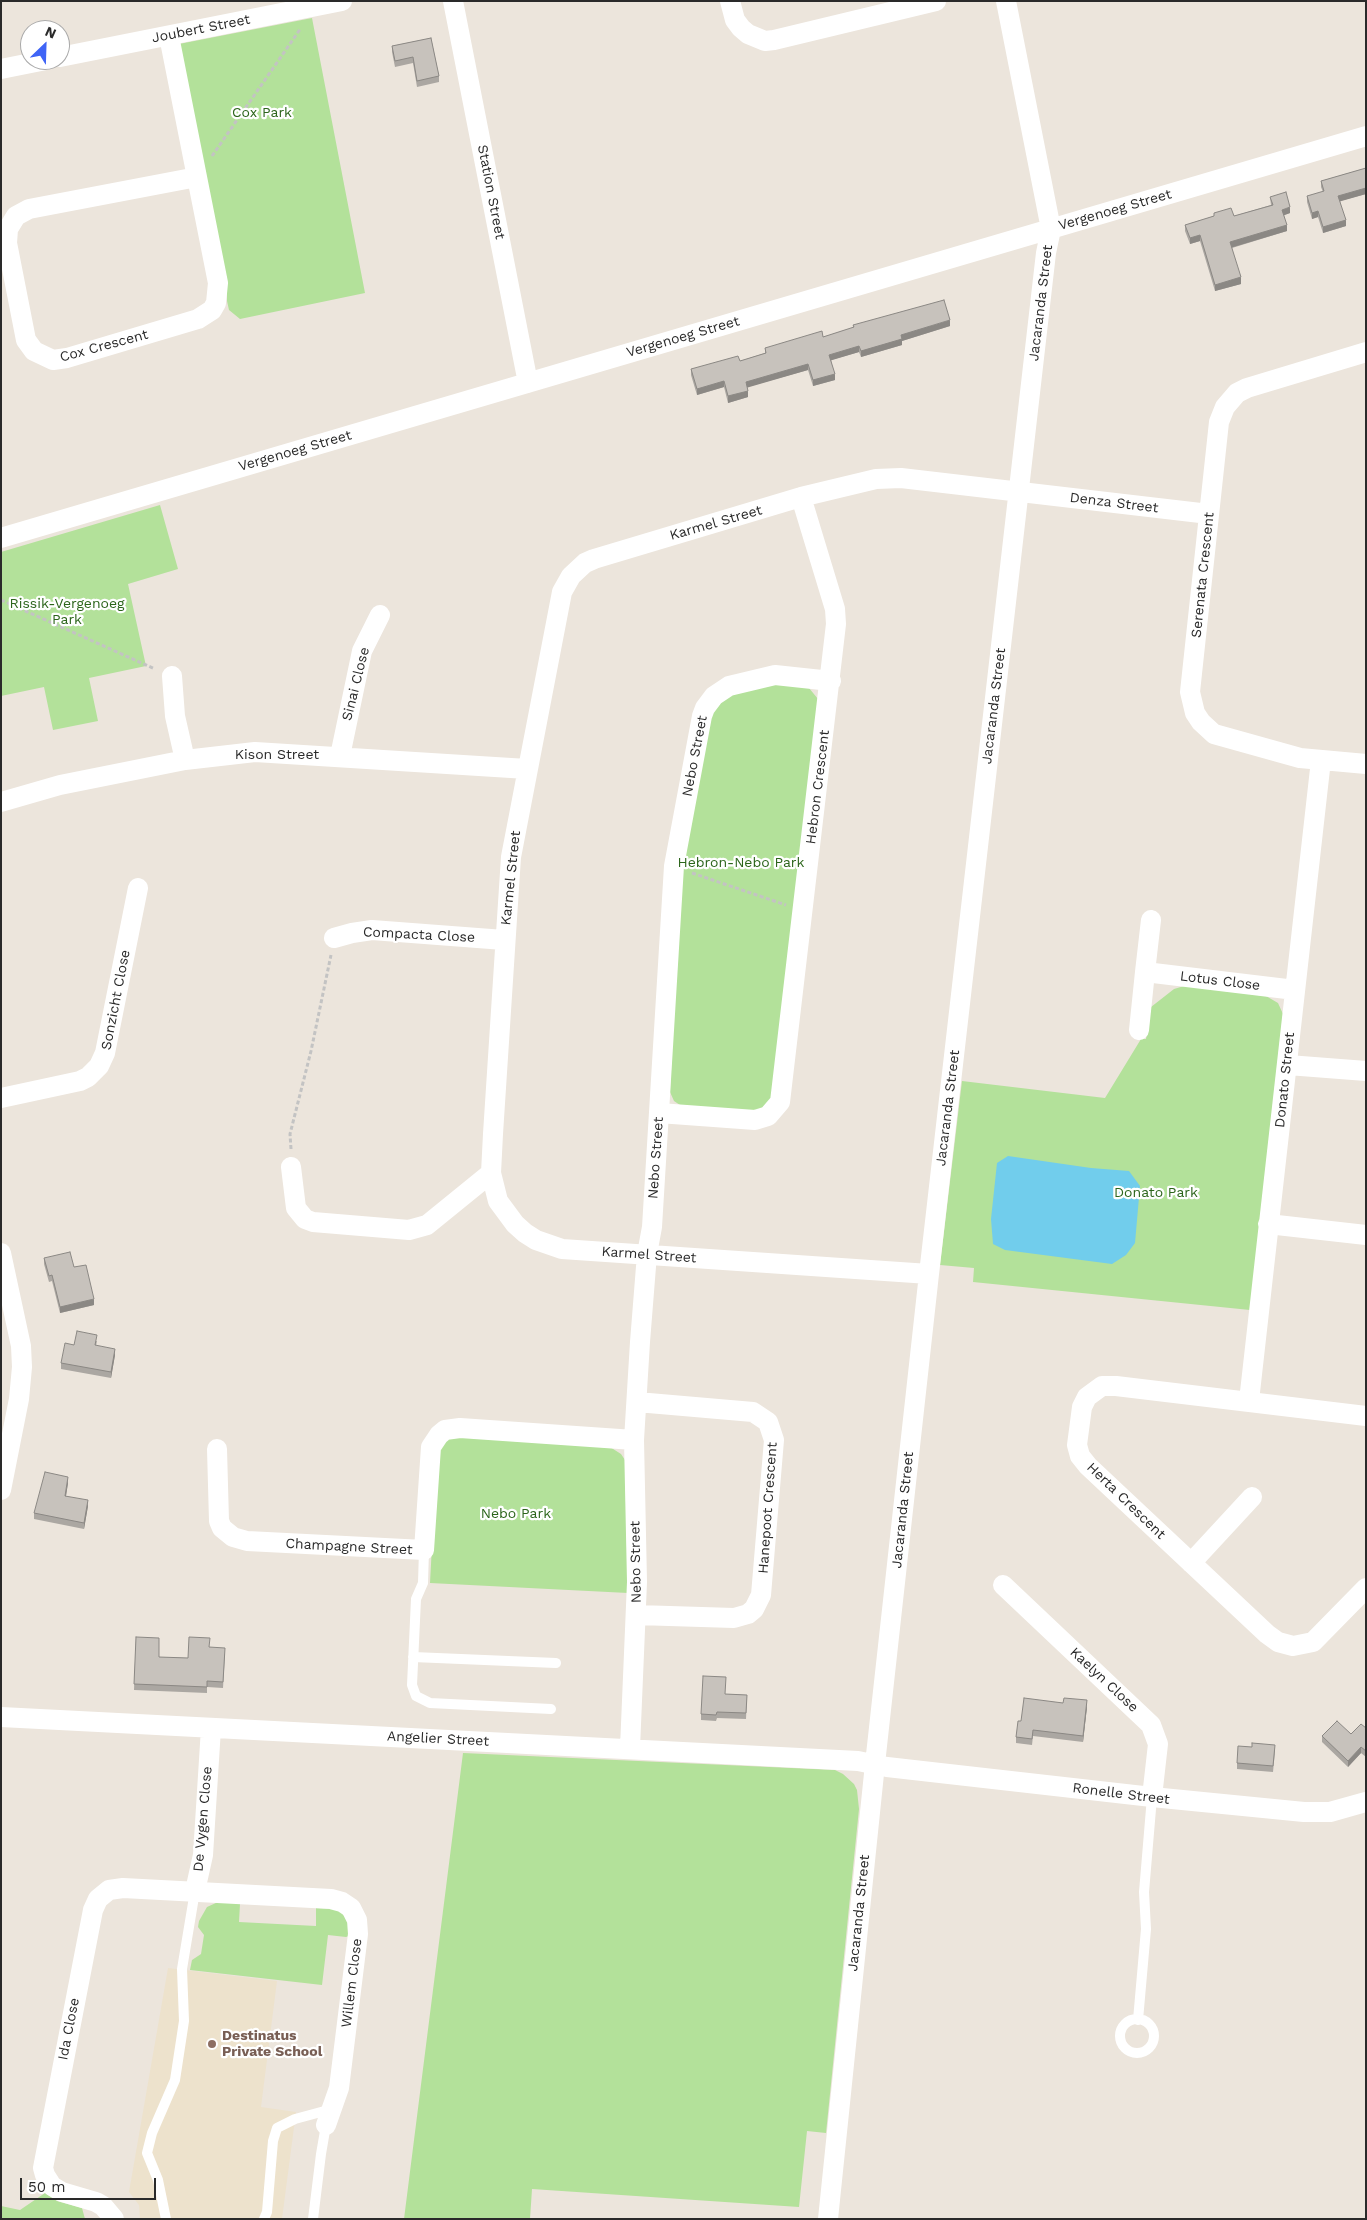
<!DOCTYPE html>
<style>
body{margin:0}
#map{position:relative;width:1367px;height:2220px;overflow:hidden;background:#ece5dc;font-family:"Work Sans",sans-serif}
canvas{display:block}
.frame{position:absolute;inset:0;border:2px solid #2a2a2a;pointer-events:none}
.north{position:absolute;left:20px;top:20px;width:50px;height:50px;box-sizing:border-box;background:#fff;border:1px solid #aaa;border-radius:50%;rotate:24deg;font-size:14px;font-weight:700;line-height:20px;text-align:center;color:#2a2a2a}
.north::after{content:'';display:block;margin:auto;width:18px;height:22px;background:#3f64f6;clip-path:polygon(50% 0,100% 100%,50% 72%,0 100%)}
.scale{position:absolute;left:20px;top:2178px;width:136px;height:22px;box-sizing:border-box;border:2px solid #2a2a2a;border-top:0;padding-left:6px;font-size:15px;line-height:18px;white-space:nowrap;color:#2a2a2a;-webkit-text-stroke:4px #fff;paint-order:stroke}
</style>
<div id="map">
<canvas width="1367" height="2220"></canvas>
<div class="frame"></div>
<div class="north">N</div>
<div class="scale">50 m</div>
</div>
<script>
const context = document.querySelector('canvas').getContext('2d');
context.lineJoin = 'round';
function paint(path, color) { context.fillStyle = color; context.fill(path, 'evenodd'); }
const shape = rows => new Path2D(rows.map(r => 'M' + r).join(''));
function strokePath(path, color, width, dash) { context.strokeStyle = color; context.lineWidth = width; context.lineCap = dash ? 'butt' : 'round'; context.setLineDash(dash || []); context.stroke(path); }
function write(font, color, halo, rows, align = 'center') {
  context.font = font + ' "Work Sans",sans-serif'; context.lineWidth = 4.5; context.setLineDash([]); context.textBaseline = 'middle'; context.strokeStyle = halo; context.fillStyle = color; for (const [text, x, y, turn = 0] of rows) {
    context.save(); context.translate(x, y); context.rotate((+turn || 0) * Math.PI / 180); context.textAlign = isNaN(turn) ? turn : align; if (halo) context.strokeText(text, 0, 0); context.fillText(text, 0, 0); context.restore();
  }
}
const education = shape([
 [168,1968,277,1981,261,2107,296,2112,282,2219,140,2219,139,2205,129,2192]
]);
const green = shape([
 [312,18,365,293,240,319,229,310,227,301,227,283,179,44],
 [160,505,178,569,128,584,146,666,89,678,98,721,53,730,44,687,1,696,1,552],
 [771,683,809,688,818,699,773,1099,757,1112,683,1107,674,1101,670,1092,680,883,709,717,725,697],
 [1184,986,1266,996,1278,1003,1283,1014,1250,1310,973,1282,974,1268,940,1265,962,1081,1105,1098,1141,1039,1146,1039,1151,1007,1174,989],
 [455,1436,610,1447,621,1454,625,1460,628,1593,430,1583,437,1452,443,1441],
 [463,1753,835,1770,843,1774,854,1784,857,1790,859,1809,826,2133,807,2131,799,2207,532,2189,530,2219,404,2219],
 [218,1902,238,1902,240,1904,239,1922,316,1926,316,1908,338,1909,348,1920,349,1936,346,1937,328,1935,322,1985,190,1970,192,1960,201,1954,204,1935,198,1927,199,1921,207,1907],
 [45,2193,57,2201,82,2208,85,2219,1,2219,1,2206,20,2210]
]);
const water = shape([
 [1008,1156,1091,1168,1129,1171,1140,1186,1135,1243,1126,1255,1112,1264,1005,1250,993,1244,991,1219,997,1163]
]);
const path = shape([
 [212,156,301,28],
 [1,600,155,669],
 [692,873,786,905],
 [291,1149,290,1134,311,1051,331,955]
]);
const service = shape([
 [424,1550,423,1583,416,1599,412,1685,416,1696,430,1703,551,1709],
 [413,1657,556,1663],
 '1120 2036a17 17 0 1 1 34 0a17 17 0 1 1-34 0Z',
 [1138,2020,1146,1929,1144,1892,1152,1797],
 [166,2219,158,2180,147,2153,152,2133,175,2080,184,2021,182,1969,195,1891],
 [264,2219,267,2212,273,2141,277,2128,295,2119,332,2109],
 [313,2219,321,2154,326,2125]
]);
const minor = shape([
 [453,1,528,383],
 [730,1,735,20,741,28,748,34,765,41,774,40,936,1],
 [169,36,218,283,216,303,212,310,198,319,67,358,53,360,34,351,26,340,7,243,8,229,16,216,29,209,197,177],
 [60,57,342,1],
 [1,69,46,60],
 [1366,352,1247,388,1237,393,1225,407,1219,422,1190,692,1195,713,1201,722,1214,734,1300,758,1366,764],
 [1,538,1366,136],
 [172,676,175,716,185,760],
 [340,756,362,651,380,615],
 [1,802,60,785,185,760,255,752,527,769],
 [1151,920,1145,972,1295,990],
 [334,938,352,933,372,930,504,940],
 [1139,1030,1145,972],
 [1288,1065,1366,1071],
 [1,1098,80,1081,88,1077,99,1066,105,1053,138,888],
 [659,1113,755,1120,768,1116,780,1102,836,624,835,609,801,497],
 [291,1167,296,1208,305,1219,313,1222,409,1230,427,1225,491,1173],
 [1268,1224,1366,1235],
 [1,1253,21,1346,22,1367,19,1399,1,1490],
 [929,1274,562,1249,536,1240,525,1233,515,1224,498,1201,491,1173,493,1134,511,857,562,592,571,576,585,563,594,559,801,497,876,479,901,478,1209,514],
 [1249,1401,1321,760],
 [637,1402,753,1412,768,1422,774,1440,761,1595,754,1609,748,1614,734,1618,637,1615],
 [1366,1416,1116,1386,1102,1386,1087,1397,1082,1407,1077,1445,1080,1456,1088,1466,1267,1634,1278,1642,1293,1646,1313,1642,1366,1588],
 [217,1449,219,1521,222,1528,233,1537,247,1541,424,1550,431,1447,439,1435,445,1430,460,1428,634,1440],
 [1191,1563,1252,1497],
 [1003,1585,1151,1725,1158,1744,1152,1797],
 [1,1717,858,1761,887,1767,1152,1797,1304,1812,1330,1812,1366,1802],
 [630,1748,637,1582,634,1440,640,1342,647,1254,652,1227,674,866,702,716,705,708,714,696,729,686,775,675,831,681],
 [195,1891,203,1855,211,1728],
 [114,2219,103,2206,96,2202,62,2192,52,2186,45,2175,43,2168,93,1910,98,1899,109,1890,123,1888,331,1899,342,1902,351,1908,357,1920,358,1934,339,2088,326,2125],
 [828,2219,875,1764,929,1274,1046,253,1051,229,1006,1]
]);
const wall = shape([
 [431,38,439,76,439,82,417,87,413,63,395,67,392,52,392,46],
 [1366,168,1366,194,1340,201,1346,226,1323,233,1318,217,1312,219,1307,202,1307,196,1323,192,1321,187,1321,181],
 [1270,197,1290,213,1284,215,1287,231,1232,248,1241,284,1215,291,1200,241,1190,244,1185,231,1185,225,1214,216,1214,213,1234,216,1271,205],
 [853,325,950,326,902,341,902,345,861,357,859,352,831,360,835,380,813,386,808,370,747,387,748,397,728,403,724,387,697,395,691,375,691,369,740,361,765,353,765,348,823,337,853,328],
 [44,1258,74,1267,94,1305,60,1313,52,1281,49,1282,44,1264],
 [97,1341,96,1346,115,1355,111,1378,61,1369,61,1363,74,1345],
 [68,1483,66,1496,88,1506,84,1529,34,1519,34,1513],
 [136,1637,159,1657,188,1658,210,1647,225,1654,223,1688,207,1687,207,1693,134,1690],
 [725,1694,747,1695,746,1719,717,1718,716,1721,701,1720,701,1714],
 [1087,1707,1083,1742,1033,1736,1032,1745,1016,1743,1016,1737,1021,1721],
 [1366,1728,1366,1757,1361,1753,1348,1767,1322,1742,1322,1736,1351,1734],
 [1252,1747,1275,1751,1273,1772,1237,1769,1237,1763]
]);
const shadedWall = shape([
 [1366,188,1366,194,1338,202,1338,196],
 [1290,207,1290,213,1282,216,1282,210],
 [1318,211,1318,217,1312,219,1312,213],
 [1346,220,1346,226,1323,233,1323,227],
 [1287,225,1287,231,1230,248,1230,242],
 [1200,235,1200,241,1190,244,1190,238],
 [1241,277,1241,284,1215,291,1215,285],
 [950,320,950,326,902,341,902,345,861,357,861,351,901,335],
 [859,346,859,352,829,361,829,355],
 [808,364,808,370,746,388,746,382],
 [835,374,835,380,813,386,813,380],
 [724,381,724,387,697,395,697,389],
 [748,391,748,397,728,403,728,396],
 [94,1299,94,1305,60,1313,60,1307],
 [115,1349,115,1355,111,1378,111,1372],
 [68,1477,68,1483,65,1502,65,1496],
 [88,1500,88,1506,84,1529,84,1523],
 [1087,1700,1087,1707,1083,1742,1083,1736],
 [1361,1747,1361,1753,1348,1767,1348,1761]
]);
const building = shape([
 [431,38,439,76,417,81,413,57,395,61,392,46,431,38],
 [1366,168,1366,188,1338,196,1346,220,1323,227,1318,211,1312,213,1307,196,1324,191,1321,181,1366,168],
 [1286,192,1290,207,1282,210,1287,225,1230,242,1241,277,1215,285,1200,235,1190,238,1185,225,1214,216,1214,213,1231,208,1234,216,1273,205,1270,197,1286,192],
 [944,300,950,320,901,335,902,339,861,351,859,346,829,355,835,374,813,380,808,364,746,382,748,391,728,396,724,381,697,389,691,369,738,356,740,361,766,353,765,348,822,331,823,337,854,327,853,325,944,300],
 [70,1252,74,1267,86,1265,94,1299,60,1307,52,1275,49,1276,44,1258,70,1252],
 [77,1331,97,1335,95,1345,115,1349,111,1372,61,1363,65,1343,74,1345,77,1331],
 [45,1472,68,1477,65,1496,88,1500,84,1523,34,1513,45,1472],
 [136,1637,159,1638,159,1657,188,1658,189,1637,210,1638,209,1647,225,1648,223,1682,207,1681,207,1687,134,1684,136,1637],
 [703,1676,726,1677,725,1694,747,1695,746,1713,717,1712,716,1715,701,1714,703,1676],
 [1024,1698,1063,1703,1064,1698,1087,1700,1083,1736,1033,1730,1032,1739,1016,1737,1018,1721,1021,1721,1024,1698],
 [1337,1721,1351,1734,1361,1724,1366,1728,1366,1751,1361,1747,1348,1761,1322,1736,1337,1721],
 [1252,1743,1275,1745,1273,1766,1237,1763,1238,1746,1252,1747,1252,1743]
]);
const markers = [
 [212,2044,5,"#8d6e63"]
];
const streetNames = [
 ["Joubert Street",201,29,-11],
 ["Station Street",491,192,79],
 ["Vergenoeg Street",1115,210,-16],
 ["Jacaranda Street",1041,303,-83],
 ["Vergenoeg Street",683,337,-16],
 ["Cox Crescent",104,346,-15],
 ["Vergenoeg Street",295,451,-16],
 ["Denza Street",1114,503,7],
 ["Karmel Street",716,523,-16],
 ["Serenata Crescent",1203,575,-84],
 ["Sinai Close",356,684,-76],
 ["Jacaranda Street",994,706,-83],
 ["Kison Street",277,755],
 ["Nebo Street",695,756,-79],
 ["Hebron Crescent",818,787,-83],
 ["Karmel Street",511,878,-84],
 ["Compacta Close",419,935,3],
 ["Lotus Close",1220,981,7],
 ["Sonzicht Close",116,1000,-79],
 ["Donato Street",1285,1080,-84],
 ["Jacaranda Street",948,1108,-83],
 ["Nebo Street",656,1158,-86],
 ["Karmel Street",649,1255,4],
 ["Herta Crescent",1126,1501,44],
 ["Hanepoot Crescent",768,1508,-86],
 ["Jacaranda Street",903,1510,-84],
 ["Champagne Street",349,1547,3],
 ["Nebo Street",636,1562,-91],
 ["Kaelyn Close",1104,1680,43],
 ["Angelier Street",438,1739,3],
 ["Ronelle Street",1121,1794,7],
 ["De Vygen Close",203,1819,-85],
 ["Jacaranda Street",859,1913,-84],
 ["Willem Close",352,1983,-83],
 ["Ida Close",69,2029,-79]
];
const parkNames = [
 ["Cox Park",262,113],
 ["Rissik-Vergenoeg",67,604],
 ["Park",67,620],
 ["Hebron-Nebo Park",741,863],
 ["Donato Park",1156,1193],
 ["Nebo Park",516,1514]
];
const educationNames = [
 ["Destinatus",222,2036],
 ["Private School",222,2052]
];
paint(education, '#ede2cc');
paint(green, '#b3e19a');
paint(water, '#71cdec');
strokePath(path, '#c3c3c3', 3, [4, 2.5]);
strokePath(service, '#fff', 10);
strokePath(minor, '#fff', 20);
paint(wall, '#aba7a2');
paint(shadedWall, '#8b8884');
paint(building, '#c7c2bc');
strokePath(building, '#8b8884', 1);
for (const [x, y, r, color] of markers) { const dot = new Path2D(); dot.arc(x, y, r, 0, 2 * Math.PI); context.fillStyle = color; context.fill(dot); strokePath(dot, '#fff', 2); }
write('14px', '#2a2a2a', '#fff', streetNames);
write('14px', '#2c651b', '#fff', parkNames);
write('bold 14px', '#785e54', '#fff', educationNames, 'left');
</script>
